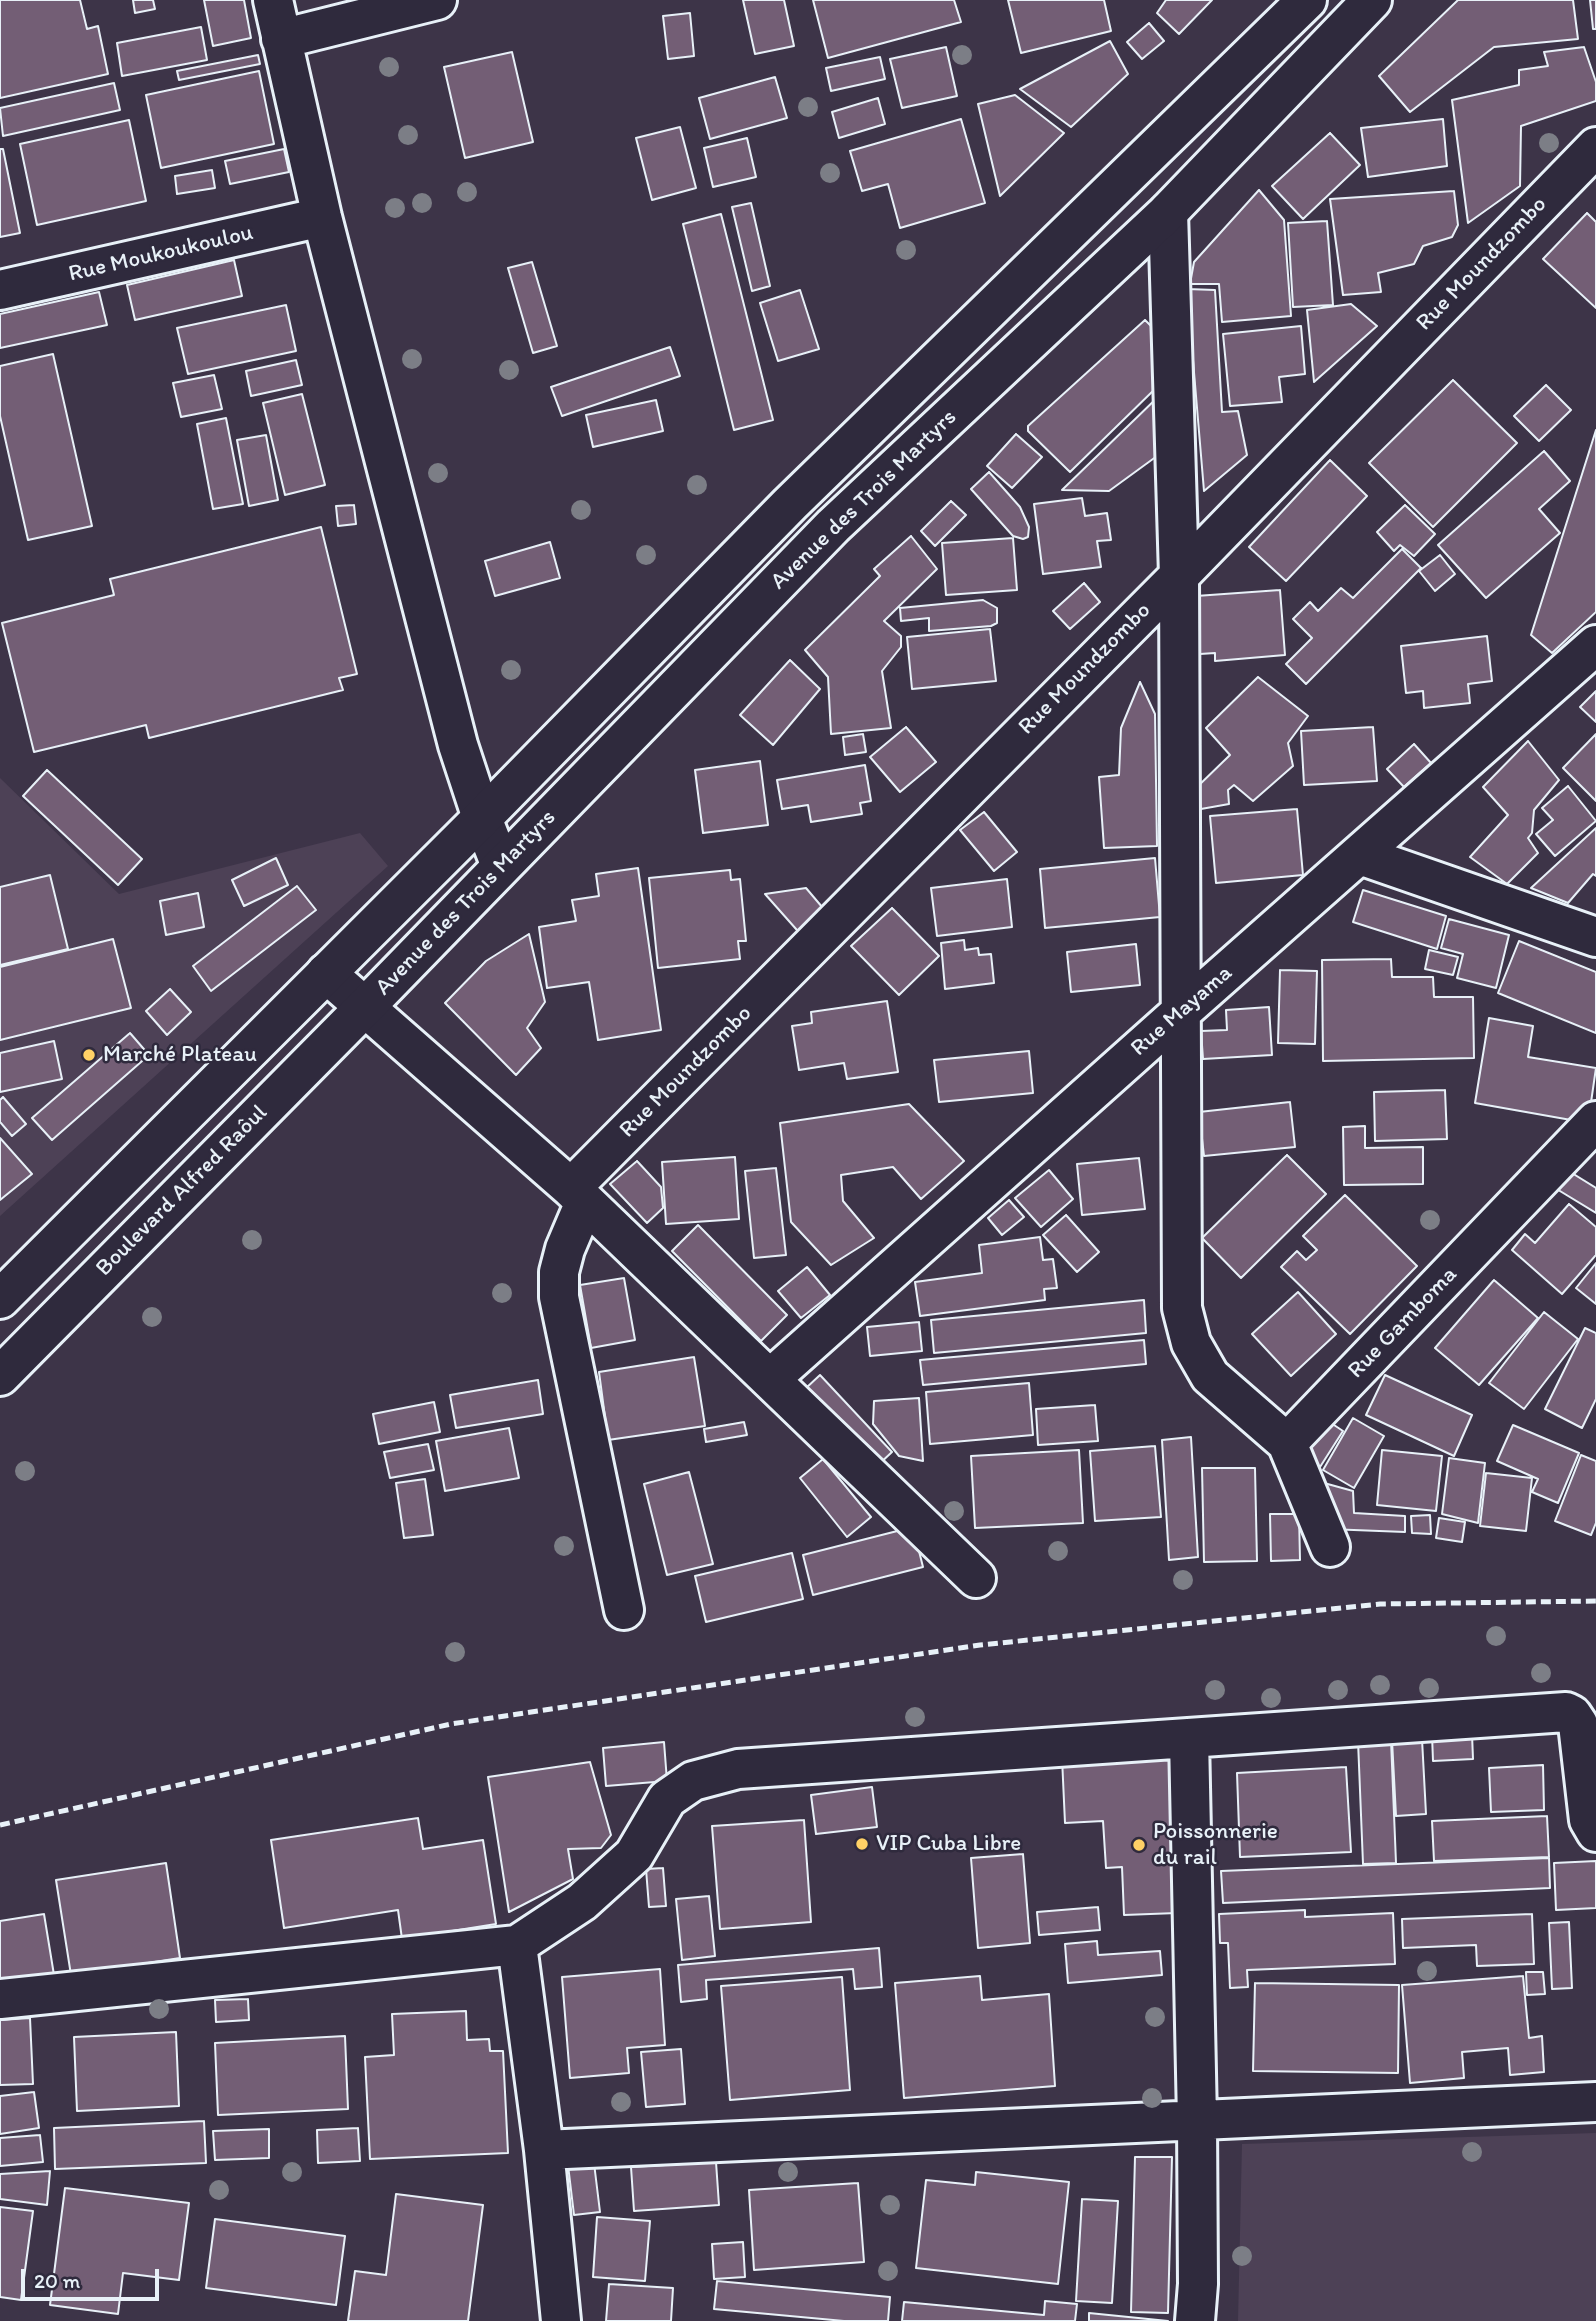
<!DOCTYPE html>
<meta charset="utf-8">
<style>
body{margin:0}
#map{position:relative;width:1596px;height:2321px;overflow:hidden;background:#3d3448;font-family:Itim,sans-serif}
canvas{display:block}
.scale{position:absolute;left:21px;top:2269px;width:138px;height:32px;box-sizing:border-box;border:4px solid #e8f1f8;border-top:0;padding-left:9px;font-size:21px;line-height:24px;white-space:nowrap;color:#e8f1f8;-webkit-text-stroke:5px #2f2a3d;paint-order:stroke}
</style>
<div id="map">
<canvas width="1596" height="2321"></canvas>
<div class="scale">20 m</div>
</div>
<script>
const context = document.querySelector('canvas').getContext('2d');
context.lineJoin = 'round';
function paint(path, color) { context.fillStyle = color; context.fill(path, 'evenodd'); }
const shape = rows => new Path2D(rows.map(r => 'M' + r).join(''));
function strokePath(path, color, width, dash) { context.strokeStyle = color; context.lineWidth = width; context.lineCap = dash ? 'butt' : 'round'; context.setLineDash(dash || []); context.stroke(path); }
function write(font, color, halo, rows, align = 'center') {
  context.font = font + ' Itim,sans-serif'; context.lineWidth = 5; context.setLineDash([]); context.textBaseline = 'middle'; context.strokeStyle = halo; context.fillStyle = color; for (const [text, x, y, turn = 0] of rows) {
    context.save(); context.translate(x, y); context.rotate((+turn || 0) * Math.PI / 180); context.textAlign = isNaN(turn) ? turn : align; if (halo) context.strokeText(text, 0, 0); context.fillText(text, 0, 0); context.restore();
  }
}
const built = shape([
 [0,778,119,894,360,833,388,866,0,1216],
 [1596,2133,1596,2321,1238,2321,1242,2144]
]);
const building = shape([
 [0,0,80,0,87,29,98,26,108,74,0,98,0,0],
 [133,0,153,0,155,9,135,13,133,0],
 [204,0,244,0,251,38,213,46,204,0],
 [743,0,784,0,794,46,755,54,743,0],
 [813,0,954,0,961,22,828,58,813,0],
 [1008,0,1104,0,1111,31,1021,53,1008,0],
 [1166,0,1212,0,1179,34,1157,13,1166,0],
 [1458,0,1573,0,1578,39,1494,47,1410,112,1379,76,1458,0],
 [1590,0,1596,0,1596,29,1593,29,1590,0],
 [690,13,694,56,668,59,663,16,690,13],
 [1149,23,1164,41,1142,59,1127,42,1149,23],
 [201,27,207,60,122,76,117,43,201,27],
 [1110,41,1128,74,1071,127,1020,89,1110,41],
 [946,47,957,96,902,108,890,59,946,47],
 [1584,47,1596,82,1596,101,1521,126,1520,186,1468,223,1452,100,1519,85,1519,70,1548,66,1544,52,1584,47],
 [512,52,533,142,465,158,444,67,512,52],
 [258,55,260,64,179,80,177,71,258,55],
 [880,57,885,79,831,91,826,68,880,57],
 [259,71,274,144,161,168,146,95,259,71],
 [775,77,787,118,710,139,699,98,775,77],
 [114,83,120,110,3,136,0,108,114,83],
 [1015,95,1064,133,1000,196,978,104,1015,95],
 [878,98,885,124,839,138,832,112,878,98],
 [961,119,985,203,900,228,888,184,862,191,850,151,961,119],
 [1443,119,1447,166,1368,177,1361,128,1443,119],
 [129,120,146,201,37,225,20,144,129,120],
 [680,127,696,188,652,200,636,138,680,127],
 [1330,133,1360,165,1303,219,1272,186,1330,133],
 [747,138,756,177,713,187,704,148,747,138],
 [0,149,3,149,20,233,0,237,0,149],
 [284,149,289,172,230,184,225,161,284,149],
 [212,170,215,188,177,194,175,176,212,170],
 [1259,190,1284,220,1291,316,1222,322,1219,284,1190,284,1194,262,1259,190],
 [1454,191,1458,225,1452,237,1423,246,1414,264,1378,273,1381,292,1343,295,1330,199,1454,191],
 [751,203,770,286,752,291,732,207,751,203],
 [1587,213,1596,222,1596,308,1543,259,1587,213],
 [721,214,773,420,734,430,683,224,721,214],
 [1327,221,1333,305,1293,307,1288,223,1327,221],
 [234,260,242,296,135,320,127,285,234,260],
 [532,262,557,346,533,353,508,268,532,262],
 [1187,289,1215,290,1222,412,1238,411,1247,455,1204,491,1187,289],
 [800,290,819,349,778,361,760,303,800,290],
 [99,292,107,325,0,348,0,314,99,292],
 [1351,304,1377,326,1314,382,1307,310,1351,304],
 [286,305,296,351,188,374,177,328,286,305],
 [1145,320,1154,329,1157,387,1070,472,1028,431,1028,426,1145,320],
 [1301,326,1305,374,1279,377,1282,402,1230,406,1223,334,1301,326],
 [670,347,680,376,562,416,551,387,670,347],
 [53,354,92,526,28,540,0,416,0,366,53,354],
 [296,360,302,385,251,396,246,371,296,360],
 [214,375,222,409,181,417,173,383,214,375],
 [1453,380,1517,443,1433,527,1369,463,1453,380],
 [1546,385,1571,410,1539,441,1514,416,1546,385],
 [302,394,325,485,285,495,263,403,302,394],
 [1161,394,1168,448,1109,491,1062,490,1161,394],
 [656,400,663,431,593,447,586,415,656,400],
 [226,418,243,504,213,509,197,424,226,418],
 [1596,430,1596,612,1552,653,1531,635,1596,430],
 [1016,434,1042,457,1012,488,987,466,1016,434],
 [266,435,278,500,249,506,237,440,266,435],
 [1544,451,1570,481,1539,509,1560,533,1486,598,1438,545,1544,451],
 [1330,460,1367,496,1286,581,1249,547,1330,460],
 [989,472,1020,507,1029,527,1028,537,1023,539,1013,536,971,489,989,472],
 [1082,498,1085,516,1107,513,1111,540,1097,541,1101,567,1043,574,1034,504,1082,498],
 [951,501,966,515,935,546,921,531,951,501],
 [354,505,356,524,338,526,336,506,354,505],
 [1405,505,1435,534,1414,556,1400,545,1394,551,1377,532,1405,505],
 [321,527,357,674,339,678,343,690,149,738,146,725,34,752,2,623,114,595,110,579,321,527],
 [911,536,937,569,884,621,901,636,901,647,882,671,891,728,831,734,828,677,805,650,880,576,874,569,911,536],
 [1013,538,1017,590,946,595,942,543,1013,538],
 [550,542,560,578,495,596,485,561,550,542],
 [1402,549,1421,568,1306,684,1286,664,1312,638,1293,619,1310,602,1318,611,1341,588,1353,598,1402,549],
 [1440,555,1455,574,1435,591,1419,571,1440,555],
 [1084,583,1100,602,1070,629,1053,611,1084,583],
 [1280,590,1285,655,1215,661,1215,653,1200,654,1196,596,1280,590],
 [983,600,997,608,997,623,991,626,929,631,929,618,901,621,900,608,983,600],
 [990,629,996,681,912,689,907,637,990,629],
 [1487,636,1492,681,1468,684,1470,703,1424,708,1423,691,1406,693,1401,646,1487,636],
 [790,660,820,689,773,745,740,715,790,660],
 [1258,677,1308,716,1288,743,1293,766,1253,801,1234,785,1228,790,1229,804,1201,809,1196,788,1230,755,1206,728,1258,677],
 [1140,682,1155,714,1157,846,1104,848,1099,777,1119,775,1121,728,1140,682],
 [1596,691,1596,722,1580,707,1596,691],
 [906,727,936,762,900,792,870,757,906,727],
 [1373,727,1377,781,1304,785,1301,731,1373,727],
 [863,734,866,752,845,755,843,737,863,734],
 [1596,734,1596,801,1563,768,1596,734],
 [1528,741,1559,780,1534,810,1532,833,1528,838,1538,853,1507,884,1470,857,1508,815,1483,787,1528,741],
 [1414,744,1431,763,1404,787,1387,769,1414,744],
 [760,761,768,825,703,833,695,770,760,761],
 [865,765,871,801,860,803,862,814,811,822,808,805,782,809,777,780,865,765],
 [47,770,142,859,118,885,23,796,47,770],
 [1568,786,1596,821,1555,856,1536,834,1553,820,1542,808,1568,786],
 [1297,809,1303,875,1216,883,1210,816,1297,809],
 [984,812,1017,852,994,871,960,830,984,812],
 [1596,828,1596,876,1593,874,1568,903,1531,888,1596,828],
 [276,858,288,885,244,906,232,880,276,858],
 [1155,858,1160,917,1045,928,1040,869,1155,858],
 [638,868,661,1030,598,1040,589,982,547,988,539,927,576,921,572,900,599,896,596,874,638,868],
 [730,870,731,880,740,879,746,941,738,941,740,959,658,968,649,878,730,870],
 [50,875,68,949,0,965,0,887,50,875],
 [1007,879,1012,927,937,936,931,888,1007,879],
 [297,886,316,910,211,991,193,966,297,886],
 [806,888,828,914,804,938,765,894,806,888],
 [1363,890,1446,916,1437,949,1353,922,1363,890],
 [198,893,204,927,166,935,160,901,198,893],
 [892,908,939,956,899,995,851,946,892,908],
 [1449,919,1509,935,1496,988,1457,978,1463,954,1441,948,1449,919],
 [529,934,545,1002,527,1028,541,1048,516,1075,445,1003,486,961,529,934],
 [113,939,131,1008,0,1040,0,967,113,939],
 [964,940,965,950,978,948,979,955,991,954,994,983,945,989,941,943,964,940],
 [1519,941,1596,972,1596,1033,1498,993,1519,941],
 [1136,944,1140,985,1071,992,1067,952,1136,944],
 [1429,950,1458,957,1453,975,1425,969,1429,950],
 [1391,959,1392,977,1433,977,1434,997,1473,997,1474,1058,1323,1061,1322,960,1391,959],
 [1280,970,1317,971,1315,1044,1278,1043,1280,970],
 [170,989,191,1012,167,1035,146,1011,170,989],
 [887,1001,898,1072,847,1079,844,1063,799,1070,792,1026,812,1023,811,1012,887,1001],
 [1269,1007,1272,1055,1203,1059,1201,1031,1227,1030,1226,1010,1269,1007],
 [1489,1018,1533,1026,1528,1057,1596,1068,1588,1123,1475,1103,1489,1018],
 [130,1033,149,1055,52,1140,32,1118,130,1033],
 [54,1041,62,1079,0,1092,0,1053,54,1041],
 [1029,1051,1033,1093,939,1102,934,1060,1029,1051],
 [1445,1090,1447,1139,1375,1141,1374,1092,1445,1090],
 [3,1097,26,1124,12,1136,0,1122,0,1100,3,1097],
 [1290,1102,1295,1147,1204,1156,1199,1112,1290,1102],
 [909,1104,964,1161,921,1199,893,1167,841,1175,843,1201,874,1238,831,1265,791,1222,780,1123,909,1104],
 [1365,1126,1365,1148,1423,1147,1423,1184,1344,1185,1343,1127,1365,1126],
 [0,1138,32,1174,0,1200,0,1138],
 [1287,1155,1326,1194,1241,1278,1202,1238,1287,1155],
 [735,1157,739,1219,666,1224,662,1162,735,1157],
 [1139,1158,1145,1209,1082,1215,1077,1164,1139,1158],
 [637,1161,661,1187,663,1208,647,1223,610,1184,637,1161],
 [776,1168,786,1255,754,1258,745,1171,776,1168],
 [1049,1170,1073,1199,1041,1227,1015,1198,1049,1170],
 [1567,1170,1596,1188,1596,1213,1555,1188,1567,1170],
 [1345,1195,1417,1266,1350,1334,1281,1267,1297,1251,1306,1260,1317,1250,1303,1236,1345,1195],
 [1009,1200,1024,1217,1002,1235,988,1218,1009,1200],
 [1569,1204,1596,1227,1596,1255,1562,1294,1512,1250,1525,1234,1535,1243,1569,1204],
 [1066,1215,1099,1252,1077,1272,1043,1235,1066,1215],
 [698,1225,787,1315,761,1341,672,1251,698,1225],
 [1040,1237,1043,1260,1053,1259,1057,1288,1044,1289,1045,1300,920,1316,915,1282,982,1273,979,1245,1040,1237],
 [1596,1263,1596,1304,1576,1288,1596,1263],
 [807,1267,830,1295,801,1318,778,1291,807,1267],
 [624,1278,635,1340,591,1348,580,1285,624,1278],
 [1494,1280,1538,1318,1479,1385,1435,1348,1494,1280],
 [1298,1292,1336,1334,1291,1376,1252,1334,1298,1292],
 [1144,1300,1146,1333,934,1353,931,1320,1144,1300],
 [1544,1312,1578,1339,1524,1409,1489,1383,1544,1312],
 [919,1322,922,1351,870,1356,867,1327,919,1322],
 [1585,1328,1596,1333,1596,1399,1582,1428,1545,1409,1585,1328],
 [1144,1340,1146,1364,923,1385,920,1360,1144,1340],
 [694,1357,705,1426,608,1440,599,1372,694,1357],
 [820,1375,892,1452,877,1466,805,1389,820,1375],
 [1385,1375,1472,1415,1454,1456,1366,1415,1385,1375],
 [538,1380,543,1414,456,1428,450,1395,538,1380],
 [1029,1383,1033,1435,930,1444,926,1392,1029,1383],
 [919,1398,923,1461,899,1456,873,1424,874,1401,919,1398],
 [434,1402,440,1432,379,1444,373,1414,434,1402],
 [1095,1405,1098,1441,1038,1445,1036,1409,1095,1405],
 [1353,1418,1384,1436,1354,1488,1323,1470,1353,1418],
 [1328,1421,1343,1431,1320,1467,1304,1457,1328,1421],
 [744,1422,747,1435,706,1442,704,1429,744,1422],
 [1513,1425,1579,1453,1558,1503,1532,1492,1538,1479,1497,1461,1513,1425],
 [509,1428,519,1478,445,1491,436,1441,509,1428],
 [1191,1437,1198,1557,1169,1560,1162,1440,1191,1437],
 [428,1444,434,1470,390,1478,384,1452,428,1444],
 [1155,1446,1161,1517,1095,1521,1090,1451,1155,1446],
 [1079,1450,1083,1523,975,1528,971,1456,1079,1450],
 [1382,1450,1442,1456,1436,1511,1377,1505,1382,1450],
 [1581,1455,1596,1461,1596,1523,1591,1535,1555,1521,1581,1455],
 [1449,1458,1485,1463,1478,1523,1442,1514,1449,1458],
 [823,1459,871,1517,847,1537,800,1478,823,1459],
 [1202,1468,1255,1468,1257,1561,1204,1562,1202,1468],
 [689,1472,713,1564,667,1575,644,1484,689,1472],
 [1486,1473,1532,1478,1526,1531,1480,1526,1486,1473],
 [425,1479,433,1535,404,1538,396,1483,425,1479],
 [1324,1483,1353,1491,1354,1513,1405,1516,1405,1532,1328,1529,1313,1491,1324,1483],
 [1270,1514,1299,1514,1300,1560,1271,1561,1270,1514],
 [1430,1515,1431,1534,1412,1533,1411,1516,1430,1515],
 [1439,1518,1465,1522,1462,1542,1436,1538,1439,1518],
 [913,1527,923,1567,813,1595,803,1555,913,1527],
 [792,1553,803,1599,706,1622,695,1576,792,1553],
 [1472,1734,1473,1759,1433,1761,1432,1735,1472,1734],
 [1422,1739,1426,1814,1396,1816,1392,1740,1422,1739],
 [1391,1740,1396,1863,1363,1864,1358,1741,1391,1740],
 [664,1742,667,1781,606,1786,603,1748,664,1742],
 [1170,1754,1177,1913,1124,1915,1122,1867,1106,1868,1103,1821,1065,1823,1062,1758,1170,1754],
 [590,1762,611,1835,601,1848,568,1849,573,1879,509,1912,488,1777,590,1762],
 [1543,1765,1544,1810,1491,1812,1489,1768,1543,1765],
 [1346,1767,1351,1852,1240,1857,1237,1773,1346,1767],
 [872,1787,877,1827,816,1834,811,1795,872,1787],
 [1547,1816,1549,1857,1434,1861,1432,1821,1547,1816],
 [418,1818,423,1849,483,1840,496,1924,402,1939,398,1910,284,1928,271,1840,418,1818],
 [804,1820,811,1922,720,1929,712,1826,804,1820],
 [1023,1854,1030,1943,978,1948,971,1858,1023,1854],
 [1549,1858,1550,1888,1223,1903,1221,1871,1549,1858],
 [1596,1861,1596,1908,1556,1910,1554,1863,1596,1861],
 [166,1863,180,1958,71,1975,56,1880,166,1863],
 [663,1868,666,1906,649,1907,646,1869,663,1868],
 [709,1896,715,1956,682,1960,676,1899,709,1896],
 [1098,1907,1100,1930,1039,1935,1037,1912,1098,1907],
 [1305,1910,1305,1917,1393,1913,1395,1964,1247,1970,1248,1987,1230,1988,1228,1943,1220,1943,1219,1914,1305,1910],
 [44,1914,54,1975,0,1983,0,1921,44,1914],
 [1532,1914,1534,1964,1477,1966,1476,1945,1403,1948,1402,1919,1532,1914],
 [1569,1922,1572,1988,1552,1989,1549,1923,1569,1922],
 [1097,1941,1098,1955,1160,1951,1162,1975,1068,1983,1065,1944,1097,1941],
 [879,1948,882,1987,855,1989,853,1969,706,1980,707,1999,681,2002,678,1965,879,1948],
 [660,1969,665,2045,627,2048,629,2073,570,2078,562,1977,660,1969],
 [1526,1972,1543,1972,1545,1994,1527,1995,1526,1972],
 [980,1976,982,2000,1049,1994,1055,2086,904,2098,895,1983,980,1976],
 [1523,1976,1529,2038,1542,2036,1544,2072,1510,2075,1508,2048,1462,2052,1464,2078,1410,2083,1402,1985,1523,1976],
 [842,1977,850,2090,730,2100,721,1986,842,1977],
 [1255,1983,1399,1985,1398,2073,1253,2071,1255,1983],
 [248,1999,249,2020,216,2022,215,2000,248,1999],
 [466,2011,467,2040,489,2039,490,2051,503,2051,508,2153,370,2159,365,2057,394,2055,392,2014,466,2011],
 [30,2018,33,2084,0,2085,0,2020,30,2018],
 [176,2032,179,2106,77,2111,74,2037,176,2032],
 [345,2036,348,2109,218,2115,215,2043,345,2036],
 [681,2049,685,2104,646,2107,641,2052,681,2049],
 [34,2092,39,2128,0,2134,0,2096,34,2092],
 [204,2121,206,2163,55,2169,54,2128,204,2121],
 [358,2128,360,2161,318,2163,317,2130,358,2128],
 [269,2129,269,2158,215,2160,213,2131,269,2129],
 [40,2135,43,2162,0,2166,0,2138,40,2135],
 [1135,2157,1172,2157,1168,2313,1131,2312,1135,2157],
 [716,2162,719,2205,634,2211,631,2167,716,2162],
 [594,2163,600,2212,574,2215,568,2165,594,2163],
 [50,2171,47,2205,0,2199,0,2174,50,2171],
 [976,2172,1069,2182,1058,2284,916,2268,926,2180,975,2185,976,2172],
 [858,2183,864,2262,754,2270,749,2190,858,2183],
 [65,2188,189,2203,179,2280,123,2273,118,2314,50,2305,65,2188],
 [396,2194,483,2205,468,2321,348,2321,355,2271,386,2275,396,2194],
 [1082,2199,1118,2201,1112,2303,1076,2301,1082,2199],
 [0,2207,33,2211,21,2300,0,2297,0,2207],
 [597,2217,650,2221,645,2281,593,2277,597,2217],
 [215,2219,345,2236,336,2305,206,2288,215,2219],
 [743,2242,745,2277,714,2279,712,2244,743,2242],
 [717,2281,890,2297,888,2321,844,2321,714,2309,717,2281],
 [609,2284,673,2288,671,2321,606,2321,609,2284],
 [1045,2301,1077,2304,1075,2321,902,2321,904,2302,1044,2315,1045,2301],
 [1089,2313,1168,2321,1089,2321,1089,2313]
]);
const street = shape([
 [273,0,322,217,458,745,482,818,501,866],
 [281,39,437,0],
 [1168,212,1179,576,1182,1308,1191,1343,1210,1376,1287,1443],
 [0,290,322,217],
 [1360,855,1596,937],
 [326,973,571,1188,976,1578],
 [571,1188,1179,576,1596,147],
 [585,1202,565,1249,559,1272,559,1297,624,1610],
 [770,1379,1181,1012,1596,645],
 [1330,1547,1287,1443,1596,1121],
 [1189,1738,1197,2120,1198,2284,1195,2321],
 [517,1945,544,2150,561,2321],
 [0,1999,517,1945,582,1902,634,1855,667,1799,693,1781,738,1769,1566,1712,1572,1715,1578,1724,1589,1820,1596,1832],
 [544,2150,1596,2102]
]);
const primary = shape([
 [0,1299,482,818,790,504,1307,0],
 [0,1376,365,1007,833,526,1168,212,1372,0]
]);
const rail = shape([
 [0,1825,451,1724,980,1645,1380,1604,1596,1601]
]);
const trees = [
 [962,55],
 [389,67],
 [808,107],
 [408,135],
 [1549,143],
 [830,173],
 [467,192],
 [422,203],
 [395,208],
 [906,250],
 [412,359],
 [509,370],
 [438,473],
 [697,485],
 [581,510],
 [646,555],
 [511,670],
 [1430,1220],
 [252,1240],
 [502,1293],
 [152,1317],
 [25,1471],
 [954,1511],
 [564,1546],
 [1058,1551],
 [1183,1580],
 [1496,1636],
 [455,1652],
 [1541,1673],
 [1380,1685],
 [1429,1688],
 [1215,1690],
 [1338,1690],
 [1271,1698],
 [915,1717],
 [1427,1971],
 [159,2009],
 [1155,2017],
 [1152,2098],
 [621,2102],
 [1472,2152],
 [292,2172],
 [788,2172],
 [219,2190],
 [890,2205],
 [1242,2256],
 [888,2271]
];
const markers = [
 [89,1055,7,"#ffd166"],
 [862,1844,7,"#ffd166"],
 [1139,1845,7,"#ffd166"]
];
const streetNames = [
 ["Rue Moukoukoulou",161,254,-13],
 ["Rue Moundzombo",1482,264,-46],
 ["Avenue des Trois Martyrs",864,500,-44],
 ["Rue Moundzombo",1085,669,-45],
 ["Avenue des Trois Martyrs",466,903,-46],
 ["Rue Mayama",1182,1011,-41],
 ["Rue Moundzombo",686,1072,-45],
 ["Boulevard Alfred Raôul",182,1191,-45],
 ["Rue Gamboma",1403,1323,-46]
];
const poiNames = [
 ["Marché Plateau",103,1055],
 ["Poissonnerie",1153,1832],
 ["du rail",1153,1858],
 ["VIP Cuba Libre",876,1844]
];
paint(built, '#4d4156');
paint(building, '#735e75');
strokePath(building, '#e8f1f8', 2);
strokePath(street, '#e8f1f8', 44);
strokePath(primary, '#e8f1f8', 44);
strokePath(street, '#2f2a3d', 38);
strokePath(primary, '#2f2a3d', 38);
strokePath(rail, '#e8f1f8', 5, [10, 5]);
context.fillStyle = '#7c7e86';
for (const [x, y] of trees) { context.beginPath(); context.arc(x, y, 10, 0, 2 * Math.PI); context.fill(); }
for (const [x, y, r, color] of markers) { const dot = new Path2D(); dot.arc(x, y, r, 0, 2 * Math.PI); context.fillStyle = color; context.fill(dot); strokePath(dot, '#2f2a3d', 2.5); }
write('23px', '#e8f1f8', '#2f2a3d', streetNames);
write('23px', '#e8f1f8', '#2f2a3d', poiNames, 'left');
</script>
